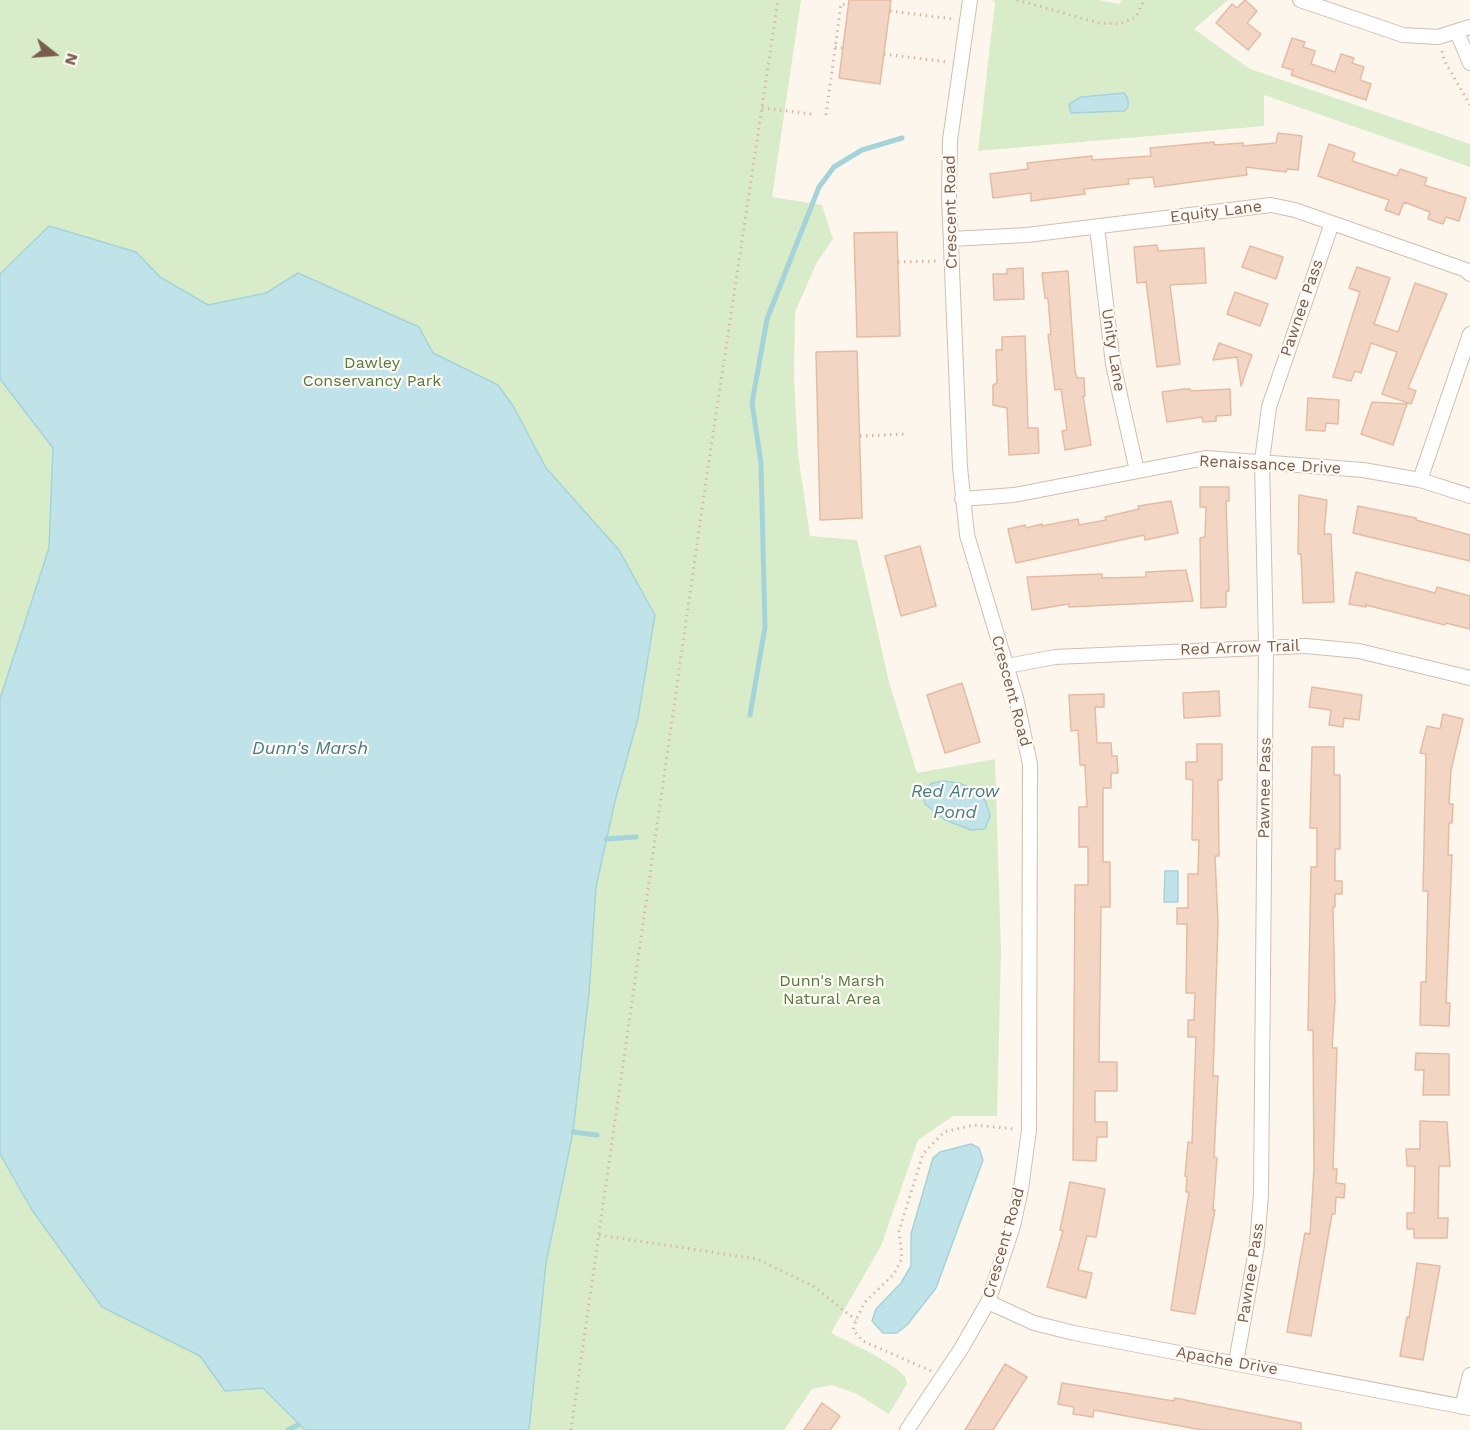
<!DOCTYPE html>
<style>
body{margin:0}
#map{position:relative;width:1470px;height:1430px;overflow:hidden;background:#fdf6ec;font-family:"Work Sans",sans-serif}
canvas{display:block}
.north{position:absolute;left:24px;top:24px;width:60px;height:60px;-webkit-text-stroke:4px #fffaf3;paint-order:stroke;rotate:107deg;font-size:16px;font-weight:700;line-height:24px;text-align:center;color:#7a5c4d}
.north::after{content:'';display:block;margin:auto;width:21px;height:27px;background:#7a5c4d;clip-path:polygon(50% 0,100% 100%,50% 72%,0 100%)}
</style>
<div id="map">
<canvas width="1470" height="1430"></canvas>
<div class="north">N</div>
</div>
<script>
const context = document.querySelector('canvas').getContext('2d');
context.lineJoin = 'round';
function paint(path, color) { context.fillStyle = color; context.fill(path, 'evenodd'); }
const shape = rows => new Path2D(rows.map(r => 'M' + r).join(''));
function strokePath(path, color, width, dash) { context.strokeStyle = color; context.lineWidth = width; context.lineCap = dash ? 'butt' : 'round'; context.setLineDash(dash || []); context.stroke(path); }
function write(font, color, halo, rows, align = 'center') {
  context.font = font + ' "Work Sans",sans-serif'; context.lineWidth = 4.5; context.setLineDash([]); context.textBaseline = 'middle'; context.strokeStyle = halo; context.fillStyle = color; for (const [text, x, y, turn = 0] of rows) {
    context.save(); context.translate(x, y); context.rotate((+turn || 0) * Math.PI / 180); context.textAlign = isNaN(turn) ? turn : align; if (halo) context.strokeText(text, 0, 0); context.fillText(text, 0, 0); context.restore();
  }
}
const green = shape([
 [0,0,801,0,772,197,822,205,833,239,817,262,795,312,794,378,798,454,810,536,857,540,889,682,917,773,995,759,1001,951,997,1116,953,1116,918,1140,881,1246,831,1333,873,1354,897,1369,905,1377,907,1384,889,1414,857,1394,832,1385,812,1389,784,1430,0,1430],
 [992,0,1099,0,1120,4,1121,0,1228,0,1194,29,1250,69,1470,144,1470,167,1264,95,1264,126,978,151,995,2]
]);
const water = shape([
 [1124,93,1128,99,1128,107,1124,111,1071,113,1069,104,1081,97,1124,93],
 [49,226,136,252,160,277,208,305,266,293,298,273,419,327,433,353,498,385,513,406,546,468,619,550,655,615,638,718,615,801,596,887,589,993,573,1132,546,1263,529,1430,305,1430,263,1388,225,1391,200,1356,102,1307,32,1210,0,1154,0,699,49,548,53,448,0,379,0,274,49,226],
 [944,781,959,783,977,790,986,802,990,816,985,829,971,830,945,820,925,804,922,792,932,783,944,781],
 [1165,871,1178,871,1178,902,1164,902,1165,871],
 [971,1144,979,1148,983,1160,936,1288,907,1325,897,1333,883,1333,872,1321,876,1309,901,1283,911,1266,911,1234,933,1158,940,1152,971,1144]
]);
const stream = shape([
 [750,715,765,627,761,463,752,403,767,319,819,187,834,167,862,150,902,138],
 [606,839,636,837],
 [573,1132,597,1135],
 [288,1430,298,1425]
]);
const building = shape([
 [849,0,891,0,880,84,839,78,849,0],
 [1245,0,1257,11,1247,23,1261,34,1248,50,1216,23,1232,4,1237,8,1245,0],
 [1292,38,1305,42,1303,47,1315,51,1311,64,1335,72,1341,54,1354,58,1352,63,1364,67,1360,80,1371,84,1366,100,1291,75,1293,70,1282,67,1292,38],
 [1278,133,1302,136,1298,170,1287,169,1286,172,1246,167,1247,175,1207,180,1155,187,1153,177,1128,179,1129,184,1084,189,1085,194,1046,199,1031,201,1031,193,993,198,990,174,1028,169,1027,163,1092,156,1092,160,1151,156,1150,148,1214,142,1214,145,1243,143,1243,146,1276,143,1278,133],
 [1329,144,1355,153,1352,161,1397,176,1400,169,1427,178,1424,185,1466,198,1459,221,1446,217,1443,224,1428,219,1430,212,1404,202,1399,215,1385,210,1389,200,1318,176,1329,144],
 [897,232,900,336,857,337,854,233,897,232],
 [1157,245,1158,251,1204,248,1206,283,1170,285,1180,364,1157,367,1146,282,1137,283,1134,247,1157,245],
 [1250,246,1283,257,1276,279,1242,267,1250,246],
 [1357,267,1390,278,1374,324,1398,332,1415,283,1447,294,1408,388,1416,391,1411,404,1382,394,1397,352,1371,343,1361,373,1355,371,1351,381,1333,377,1360,292,1349,288,1357,267],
 [1023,268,1024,299,994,300,993,274,1007,274,1007,269,1023,268],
 [1068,271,1075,371,1077,378,1084,378,1085,396,1083,396,1091,445,1065,450,1062,431,1067,430,1061,389,1055,390,1048,335,1051,334,1048,299,1045,298,1042,273,1068,271],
 [1235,292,1268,304,1260,326,1227,314,1235,292],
 [1025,336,1028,428,1038,428,1039,453,1009,455,1007,408,993,405,993,385,997,383,996,350,1002,350,1002,337,1025,336],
 [1219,343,1252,355,1241,386,1237,357,1213,360,1219,343],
 [857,351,862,518,820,520,816,352,857,351],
 [1184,389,1190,389,1191,391,1230,389,1231,415,1216,416,1216,421,1203,422,1202,417,1167,422,1162,392,1184,389],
 [1308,398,1339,400,1338,424,1326,423,1325,431,1306,430,1308,398],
 [1372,402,1407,404,1393,445,1361,434,1372,402],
 [1200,487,1229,487,1229,501,1226,501,1229,591,1226,592,1226,607,1201,608,1200,538,1205,537,1206,507,1200,507,1200,487],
 [1299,495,1327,500,1324,534,1331,534,1334,602,1303,603,1301,554,1298,554,1299,495],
 [1171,501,1178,533,1145,540,1144,535,1016,563,1008,529,1025,525,1026,528,1042,524,1042,526,1078,519,1079,525,1106,520,1105,517,1139,509,1138,506,1171,501],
 [1358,506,1416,518,1416,520,1470,535,1470,561,1353,533,1358,506],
 [920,546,936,606,901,616,885,556,920,546],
 [1186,570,1193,601,1069,607,1069,604,1032,610,1027,577,1102,574,1102,578,1146,577,1146,572,1186,570],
 [1356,572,1435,593,1437,587,1470,596,1470,629,1446,623,1445,625,1366,605,1366,607,1349,604,1356,572],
 [962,683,980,742,945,753,927,695,962,683],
 [1312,687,1362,695,1359,720,1344,718,1343,727,1329,725,1331,710,1309,707,1312,687],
 [1219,691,1220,716,1184,718,1183,693,1219,691],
 [1104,694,1104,707,1095,707,1097,743,1111,743,1112,756,1117,756,1118,773,1111,773,1111,788,1103,788,1103,862,1110,862,1110,907,1101,907,1099,1062,1117,1062,1117,1091,1095,1091,1095,1122,1107,1122,1107,1137,1097,1137,1096,1161,1073,1160,1075,885,1088,885,1088,847,1079,847,1079,807,1087,807,1085,765,1080,765,1078,730,1071,731,1069,695,1104,694],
 [1443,714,1463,719,1451,770,1449,804,1453,804,1452,823,1449,823,1448,855,1452,855,1446,1003,1450,1003,1449,1026,1420,1025,1421,982,1426,982,1428,891,1423,891,1426,754,1420,753,1427,726,1440,729,1443,714],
 [1197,744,1222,744,1222,780,1218,780,1219,856,1215,856,1218,924,1213,1076,1218,1076,1214,1157,1217,1158,1213,1210,1215,1210,1195,1314,1171,1310,1189,1192,1186,1192,1187,1177,1185,1176,1188,1142,1192,1143,1196,1037,1188,1037,1188,1020,1194,1020,1195,993,1186,993,1187,924,1177,924,1177,908,1188,908,1188,874,1198,874,1199,840,1192,840,1193,780,1186,779,1186,762,1197,762,1197,744],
 [1312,747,1334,747,1334,775,1340,775,1340,849,1335,849,1335,881,1342,881,1342,894,1335,894,1335,907,1333,907,1335,1001,1332,1048,1337,1048,1333,1169,1337,1169,1336,1183,1345,1184,1344,1198,1336,1197,1335,1214,1332,1214,1311,1336,1287,1332,1305,1233,1310,1234,1314,1168,1313,1030,1308,1030,1311,867,1317,867,1317,828,1310,828,1312,747],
 [1416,1053,1449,1054,1449,1095,1423,1095,1424,1070,1415,1070,1416,1053],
 [1420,1121,1447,1122,1450,1166,1439,1166,1438,1218,1448,1218,1447,1238,1414,1238,1414,1229,1407,1229,1407,1213,1414,1213,1415,1166,1407,1166,1406,1149,1420,1149,1420,1121],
 [1070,1182,1105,1189,1096,1237,1087,1236,1078,1270,1092,1273,1086,1298,1047,1287,1063,1231,1060,1230,1070,1182],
 [1417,1263,1440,1266,1423,1360,1400,1356,1407,1317,1409,1318,1417,1263],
 [1005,1364,1027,1377,993,1430,965,1430,1005,1364],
 [1062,1383,1174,1401,1175,1398,1301,1423,1301,1430,1202,1430,1094,1410,1093,1417,1073,1414,1074,1407,1058,1404,1062,1383],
 [822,1403,840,1416,830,1430,804,1430,822,1403]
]);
const path = shape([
 [1017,0,1099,23,1120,24,1136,17,1144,0],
 [890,11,953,19],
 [835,47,843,48],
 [1442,51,1444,60,1470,105],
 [884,54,947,62],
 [762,108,812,114],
 [826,115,841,4,849,5],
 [898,262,938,261],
 [860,436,905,434],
 [599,1235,757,1259,813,1286,856,1320],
 [931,1371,863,1341,853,1330,856,1320,865,1302,894,1274,902,1258,899,1231,923,1154,944,1132,974,1125,1015,1129],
 [571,1430,704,495,778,0]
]);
const minor = shape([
 [1300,0,1403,35,1438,37,1470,27],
 [1457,32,1470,63],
 [1097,227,1113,364,1137,471],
 [951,239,1027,235,1271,205,1295,210,1466,270,1470,274],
 [1420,480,1470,334],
 [962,499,1014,495,1206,458,1363,470,1420,480,1470,496],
 [1007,666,1055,657,1306,646,1359,651,1470,678],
 [988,1302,1034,1323,1074,1333,1470,1408],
 [1236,1362,1257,1245,1261,1194,1266,647,1262,461,1269,407,1332,223],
 [1462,1407,1470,1375],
 [907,1430,961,1349,988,1302,1013,1226,1021,1189,1029,1130,1030,764,1016,698,967,535,960,467,949,195,950,140,970,0]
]);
const streetNames = [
 ["Crescent Road",951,212,-91],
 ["Equity Lane",1216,212,-7],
 ["Pawnee Pass",1302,308,-71],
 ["Unity Lane",1113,350,81],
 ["Renaissance Drive",1270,465,3],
 ["Red Arrow Trail",1240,648,-2],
 ["Crescent Road",1011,691,75],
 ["Pawnee Pass",1265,788,-89],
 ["Crescent Road",1004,1243,-74],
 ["Pawnee Pass",1251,1273,-81],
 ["Apache Drive",1227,1361,10]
];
const parkNames = [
 ["Dawley",372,363],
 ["Conservancy Park",372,381],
 ["Dunn's Marsh",832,981],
 ["Natural Area",832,999]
];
const waterNames = [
 ["Dunn's Marsh",310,749],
 ["Red Arrow",955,792],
 ["Pond",955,813]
];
paint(green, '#d8ecc9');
paint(water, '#bfe3e8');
strokePath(water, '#a5d3da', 1.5);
strokePath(stream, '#a5d3da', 5);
paint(building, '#f3d5c3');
strokePath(building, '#e6bba3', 1.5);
strokePath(minor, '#d1beb0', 16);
strokePath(path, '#d9b8a5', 3, [1.5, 4.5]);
strokePath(minor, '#fff', 14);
write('16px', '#7a5c4d', '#fffaf3', streetNames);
write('16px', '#537a41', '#fffaf3', parkNames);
write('italic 18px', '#437c86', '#fffaf3', waterNames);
</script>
